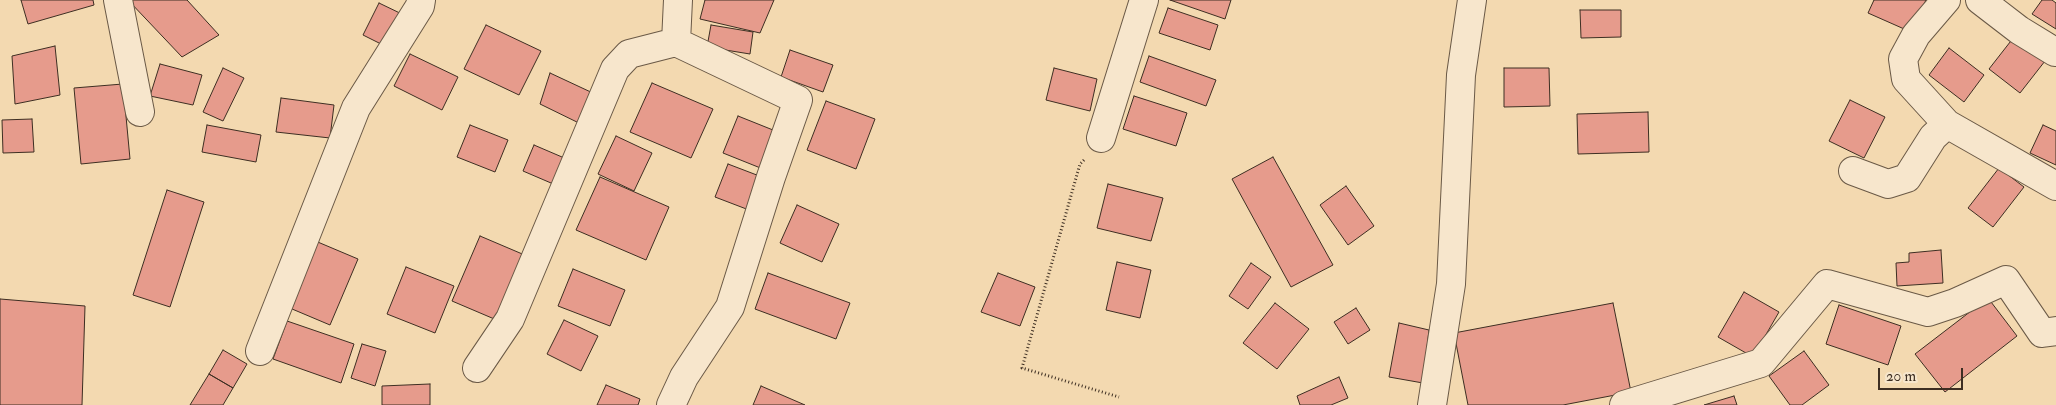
<!DOCTYPE html>
<style>
body{margin:0}
#map{position:relative;width:2056px;height:405px;overflow:hidden;background:#f3d9b0;font-family:"IM FELL Double Pica",serif}
canvas{display:block}
.scale{position:absolute;left:1878px;top:368px;width:85px;height:22px;box-sizing:border-box;border:2px solid #3d2e22;border-top:0;padding-left:6px;font-size:15px;line-height:18px;white-space:nowrap;color:#3d2e22;-webkit-text-stroke:4px #f7e6cc;paint-order:stroke}
</style>
<div id="map">
<canvas width="2056" height="405"></canvas>
<div class="scale">20 m</div>
</div>
<script>
const context = document.querySelector('canvas').getContext('2d');
context.lineJoin = 'round';
function paint(path, color) { context.fillStyle = color; context.fill(path, 'evenodd'); }
const shape = rows => new Path2D(rows.map(r => 'M' + r).join(''));
function strokePath(path, color, width, dash) { context.strokeStyle = color; context.lineWidth = width; context.lineCap = dash ? 'butt' : 'round'; context.setLineDash(dash || []); context.stroke(path); }
const building = shape([
 [21,0,93,0,94,5,28,24,21,0],
 [128,0,187,0,219,35,182,57,128,0],
 [705,0,774,0,760,33,700,19,705,0],
 [1170,0,1231,0,1225,19,1170,0],
 [1874,0,1926,0,1911,32,1868,13,1874,0],
 [2042,0,2052,0,2056,3,2056,29,2032,14,2042,0],
 [379,3,406,16,391,49,363,35,379,3],
 [1168,8,1218,25,1210,50,1159,33,1168,8],
 [1580,10,1621,10,1621,37,1581,38,1580,10],
 [486,25,541,51,519,95,464,69,486,25],
 [711,25,753,32,750,54,707,47,711,25],
 [2014,37,2045,61,2020,93,1989,69,2014,37],
 [55,46,60,95,15,104,12,56,55,46],
 [1949,48,1984,75,1964,102,1929,75,1949,48],
 [790,50,833,65,823,92,781,77,790,50],
 [410,54,458,77,442,110,394,86,410,54],
 [1149,56,1216,80,1206,106,1140,82,1149,56],
 [160,64,202,75,193,105,150,96,160,64],
 [223,68,244,78,223,121,203,112,223,68],
 [1054,68,1097,79,1090,111,1046,100,1054,68],
 [1504,68,1549,68,1550,106,1504,107,1504,68],
 [550,73,595,94,583,125,540,104,550,73],
 [652,83,713,109,691,158,630,132,652,83],
 [123,84,130,159,81,164,74,88,123,84],
 [1134,96,1187,113,1176,146,1123,129,1134,96],
 [281,98,334,105,330,138,276,132,281,98],
 [1850,100,1885,117,1864,158,1829,141,1850,100],
 [826,101,875,119,856,169,807,150,826,101],
 [1648,112,1649,152,1578,154,1577,114,1648,112],
 [738,116,778,132,763,169,723,153,738,116],
 [32,119,34,152,3,153,2,120,32,119],
 [207,125,261,135,256,162,202,152,207,125],
 [470,125,508,140,495,172,457,157,470,125],
 [2043,125,2056,131,2056,165,2030,153,2043,125],
 [616,136,652,153,634,191,598,174,616,136],
 [534,145,569,160,558,186,523,171,534,145],
 [1273,157,1333,265,1291,287,1232,179,1273,157],
 [728,164,762,177,749,210,715,197,728,164],
 [1999,168,2024,187,1993,227,1968,208,1999,168],
 [600,177,669,207,646,260,576,230,600,177],
 [1108,184,1163,198,1151,241,1097,228,1108,184],
 [1346,186,1374,226,1348,245,1320,205,1346,186],
 [167,190,204,202,170,307,133,295,167,190],
 [797,205,839,224,822,262,780,243,797,205],
 [480,236,527,256,499,321,452,301,480,236],
 [313,240,358,259,330,325,285,306,313,240],
 [1941,250,1943,283,1897,286,1896,263,1909,262,1909,253,1941,250],
 [1117,262,1151,270,1140,318,1106,310,1117,262],
 [1251,263,1271,277,1248,309,1229,296,1251,263],
 [406,267,454,286,435,333,387,314,406,267],
 [573,269,625,290,610,326,558,306,573,269],
 [768,273,850,303,836,339,755,309,768,273],
 [998,273,1035,287,1020,326,981,312,998,273],
 [1744,292,1779,312,1753,357,1718,337,1744,292],
 [1988,298,2017,336,1945,392,1915,354,1988,298],
 [0,299,85,306,82,405,0,405,0,299],
 [1275,303,1309,329,1277,369,1243,343,1275,303],
 [1613,303,1631,392,1563,405,1468,405,1454,333,1613,303],
 [1839,305,1901,326,1888,365,1826,344,1839,305],
 [1356,308,1370,330,1348,344,1334,322,1356,308],
 [564,320,598,336,581,371,547,354,564,320],
 [287,321,354,344,341,383,273,359,287,321],
 [1399,323,1429,330,1423,383,1389,377,1399,323],
 [362,344,386,351,375,386,351,378,362,344],
 [223,350,247,364,233,388,209,374,223,350],
 [1804,351,1829,385,1802,405,1790,405,1769,376,1804,351],
 [209,374,233,388,223,405,190,405,209,374],
 [1339,377,1348,398,1331,405,1300,405,1297,396,1339,377],
 [430,384,430,405,382,405,382,386,430,384],
 [606,385,640,399,638,405,597,405,606,385],
 [761,386,805,405,753,405,761,386],
 [1734,396,1737,405,1704,405,1734,396]
]);
const path = shape([
 [1084,160,1080,164,1022,368,1119,397]
]);
const minor = shape([
 [118,0,140,112],
 [1946,0,1916,35,1903,59,1906,79,1947,124],
 [1980,0,2019,30,2055,52],
 [1101,138,1144,0],
 [1853,171,1888,184,1907,178,1933,137,1947,124,2056,186],
 [260,351,356,108,420,6,421,0],
 [477,368,510,319,615,69,629,54,676,42],
 [671,405,684,377,730,307,771,177,798,100,676,42,678,0],
 [1432,405,1451,284,1461,75,1472,0],
 [1624,405,1761,363,1827,284,1928,312,1955,303,2006,280,2042,333,2056,331]
]);
paint(building, '#e69b8c');
strokePath(building, '#3d2e22', 1);
strokePath(minor, '#6a5946', 30);
strokePath(path, '#3d2e22', 3, [1, 2.5]);
strokePath(minor, '#f7e6cc', 28);
</script>
